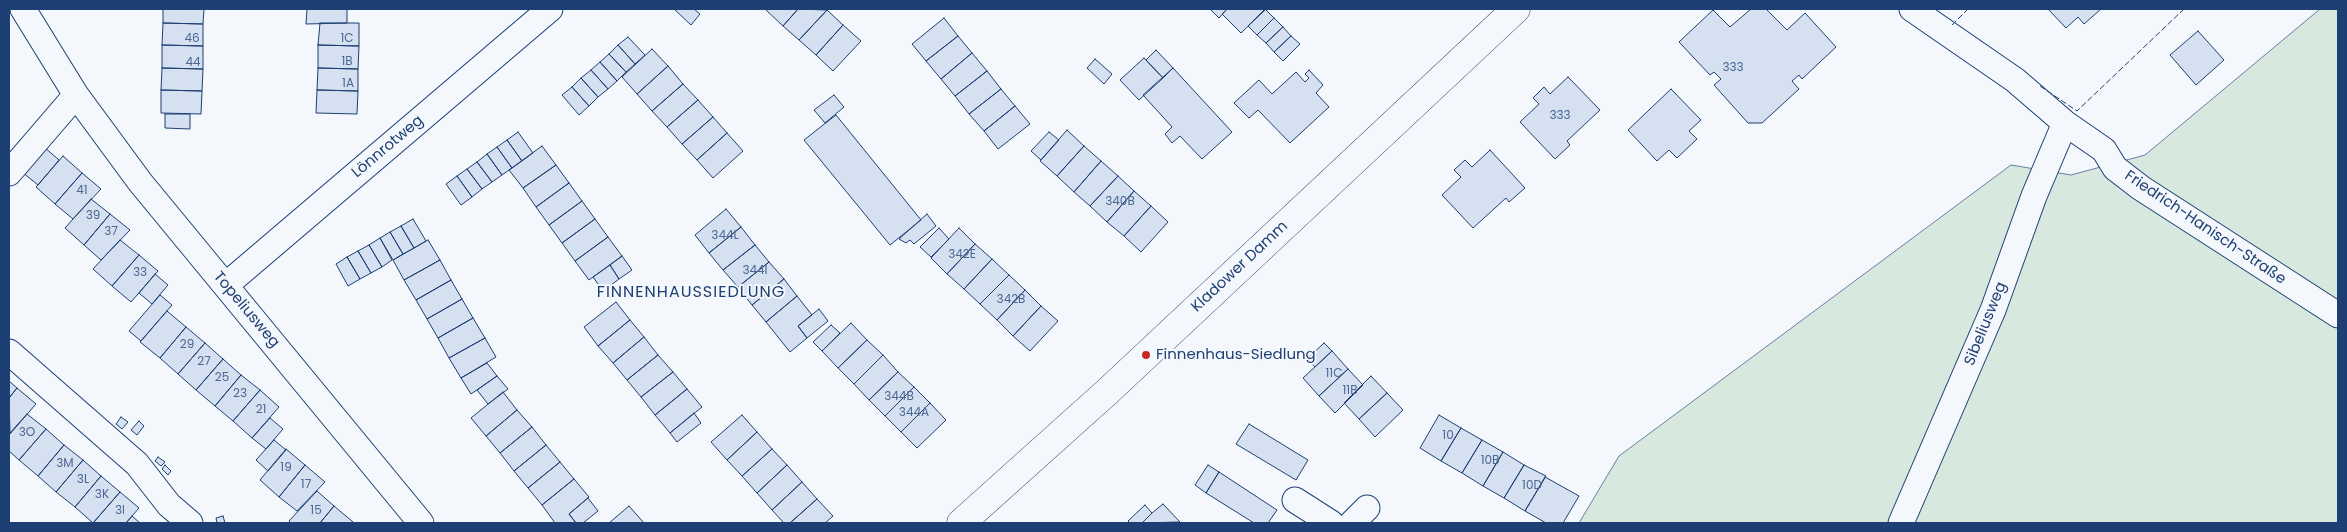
<!DOCTYPE html>
<meta charset="utf-8">
<style>
body{margin:0}
#map{position:relative;width:2347px;height:532px;overflow:hidden;background:#f4f7fb;font-family:Poppins,sans-serif}
canvas{display:block}
.frame{position:absolute;inset:0;border:10px solid #1d3f73;pointer-events:none}
</style>
<div id="map">
<canvas width="2347" height="532"></canvas>
<div class="frame"></div>
</div>
<script>
const context = document.querySelector('canvas').getContext('2d');
context.lineJoin = 'round';
function paint(path, color) { context.fillStyle = color; context.fill(path, 'evenodd'); }
const shape = rows => new Path2D(rows.map(r => 'M' + r).join(''));
function strokePath(path, color, width, dash) { context.strokeStyle = color; context.lineWidth = width; context.lineCap = dash ? 'butt' : 'round'; context.setLineDash(dash || []); context.stroke(path); }
function write(font, color, halo, rows, align = 'center') {
  context.font = font + ' Poppins,sans-serif'; context.lineWidth = 4; context.setLineDash([]); context.textBaseline = 'middle'; context.strokeStyle = halo; context.fillStyle = color; for (const [text, x, y, turn = 0] of rows) {
    context.save(); context.translate(x, y); context.rotate((+turn || 0) * Math.PI / 180); context.textAlign = isNaN(turn) ? turn : align; if (halo) context.strokeText(text, 0, 0); context.fillText(text, 0, 0); context.restore();
  }
}
const green = shape([
 [2320,9,2338,9,2338,523,1579,523,1619,456,2011,165,2071,175,2145,155,2320,9]
]);
const building = shape([
 [163,9,204,9,203,24,163,23,163,9],
 [307,9,347,9,347,23,306,24,307,9],
 [674,9,694,9,700,14,691,25,674,9],
 [768,9,798,9,783,26,766,10,768,9],
 [798,9,827,10,799,40,783,26,798,9],
 [1210,9,1227,9,1219,18,1210,9],
 [1227,9,1266,9,1241,33,1222,14,1227,9],
 [1265,9,1274,18,1257,35,1248,26,1265,9],
 [1751,9,1766,9,1787,30,1805,13,1836,47,1802,79,1799,75,1792,81,1799,89,1762,123,1748,123,1714,85,1721,79,1714,72,1710,75,1679,42,1713,10,1730,27,1751,9],
 [2048,9,2101,9,2084,24,2078,17,2066,28,2048,9],
 [827,10,843,25,816,55,799,40,827,10],
 [944,18,958,36,926,61,912,44,944,18],
 [1274,18,1283,27,1266,43,1257,35,1274,18],
 [163,23,203,24,203,46,162,45,163,23],
 [320,23,359,23,359,46,318,45,320,23],
 [843,25,861,41,833,71,816,55,843,25],
 [1283,27,1291,36,1274,52,1266,43,1283,27],
 [2198,31,2224,60,2196,85,2170,55,2198,31],
 [958,36,972,53,941,79,926,61,958,36],
 [1291,36,1300,44,1283,61,1274,52,1291,36],
 [628,37,645,55,635,64,618,45,628,37],
 [162,45,203,46,203,69,162,68,162,45],
 [318,45,359,46,358,69,318,68,318,45],
 [618,45,635,64,626,72,609,54,618,45],
 [652,49,668,66,637,94,622,77,652,49],
 [1156,50,1173,68,1163,78,1146,60,1156,50],
 [972,53,987,71,955,96,941,79,972,53],
 [609,54,626,72,617,81,600,62,609,54],
 [1144,58,1163,78,1139,100,1120,80,1144,58],
 [1095,59,1112,74,1104,84,1087,68,1095,59],
 [600,62,617,81,608,89,591,70,600,62],
 [668,66,683,84,652,111,637,94,668,66],
 [162,68,203,69,202,91,161,90,162,68],
 [318,68,358,69,358,91,317,90,318,68],
 [1173,68,1232,132,1202,159,1180,136,1172,143,1165,134,1172,127,1143,95,1173,68],
 [591,70,608,89,598,97,581,78,591,70],
 [1309,70,1323,85,1316,93,1329,107,1290,143,1258,110,1249,118,1234,103,1259,80,1272,94,1296,72,1305,82,1309,78,1305,74,1309,70],
 [987,71,1001,89,969,114,955,96,987,71],
 [1568,77,1600,110,1567,141,1570,145,1555,159,1520,122,1539,104,1533,98,1544,87,1550,94,1568,77],
 [581,78,598,97,589,106,572,87,581,78],
 [683,84,698,100,667,127,652,111,683,84],
 [572,87,589,106,579,115,562,95,572,87],
 [1001,89,1015,106,984,131,969,114,1001,89],
 [1671,89,1701,120,1689,131,1697,139,1677,158,1669,150,1657,161,1628,130,1671,89],
 [161,90,202,91,201,114,161,113,161,90],
 [317,90,358,91,357,114,316,113,317,90],
 [834,95,844,107,825,123,814,110,834,95],
 [698,100,713,117,682,144,667,127,698,100],
 [1015,106,1030,124,998,149,984,131,1015,106],
 [165,114,190,114,190,129,165,128,165,114],
 [836,115,921,220,890,245,804,140,836,115],
 [713,117,727,133,697,160,682,144,713,117],
 [1067,130,1084,146,1057,176,1040,161,1067,130],
 [518,132,533,153,522,161,507,140,518,132],
 [1049,132,1059,140,1041,160,1031,151,1049,132],
 [727,133,743,151,713,178,697,160,727,133],
 [507,140,522,161,512,168,497,147,507,140],
 [542,146,556,165,523,188,509,170,542,146],
 [1084,146,1101,161,1074,192,1057,176,1084,146],
 [44,147,59,160,38,185,22,172,44,147],
 [497,147,512,168,502,175,487,154,497,147],
 [1490,150,1525,188,1509,202,1506,198,1473,228,1442,195,1461,177,1454,170,1465,160,1472,167,1490,150],
 [487,154,502,175,492,182,477,162,487,154],
 [63,156,82,173,55,204,36,187,63,156],
 [1101,161,1118,176,1090,206,1074,192,1101,161],
 [477,162,492,182,482,189,467,169,477,162],
 [556,165,569,183,536,207,523,188,556,165],
 [467,169,482,189,472,197,457,176,467,169],
 [82,173,101,189,73,219,55,204,82,173],
 [457,176,472,197,461,205,446,184,457,176],
 [1118,176,1134,191,1107,222,1090,206,1118,176],
 [569,183,582,201,549,225,536,207,569,183],
 [1134,191,1151,206,1124,236,1107,222,1134,191],
 [91,199,110,214,84,245,65,228,91,199],
 [582,201,595,219,562,243,549,225,582,201],
 [1151,206,1168,222,1141,252,1124,236,1151,206],
 [726,209,741,227,709,253,695,235,726,209],
 [110,214,130,230,101,260,84,245,110,214],
 [927,214,936,226,914,244,910,240,906,243,899,239,927,214],
 [413,219,426,241,414,248,401,226,413,219],
 [595,219,608,237,575,261,562,243,595,219],
 [401,226,414,248,403,254,390,232,401,226],
 [741,227,755,245,723,270,709,253,741,227],
 [939,228,949,239,931,257,920,247,939,228],
 [959,228,975,244,947,274,931,258,959,228],
 [390,232,403,254,393,260,380,238,390,232],
 [608,237,622,256,589,280,575,261,608,237],
 [380,238,392,260,382,267,369,245,380,238],
 [120,240,139,255,112,286,93,269,120,240],
 [428,240,440,260,404,280,393,260,428,240],
 [975,244,992,259,964,289,947,274,975,244],
 [369,245,382,267,371,273,358,251,369,245],
 [755,245,769,262,738,287,723,270,755,245],
 [358,251,371,273,360,279,347,257,358,251],
 [139,255,158,271,131,302,112,286,139,255],
 [622,256,632,270,619,279,610,265,622,256],
 [347,257,360,279,348,286,336,264,347,257],
 [992,259,1009,275,980,304,964,289,992,259],
 [440,260,451,280,416,300,404,280,440,260],
 [769,262,784,279,752,305,738,287,769,262],
 [610,265,619,279,603,291,593,277,610,265],
 [155,274,168,285,152,304,139,293,155,274],
 [1009,275,1025,290,997,320,980,304,1009,275],
 [784,279,797,296,766,322,752,305,784,279],
 [451,280,462,299,427,319,416,300,451,280],
 [1025,290,1041,306,1013,336,997,320,1025,290],
 [160,295,172,305,141,341,129,331,160,295],
 [797,296,812,315,798,326,807,338,790,352,766,322,797,296],
 [462,299,473,318,438,338,427,319,462,299],
 [616,302,630,320,598,346,584,327,616,302],
 [1041,306,1058,321,1030,351,1013,336,1041,306],
 [819,309,828,321,807,338,798,326,819,309],
 [167,311,186,327,160,358,140,342,167,311],
 [473,318,485,338,449,358,438,338,473,318],
 [630,320,644,337,613,363,598,346,630,320],
 [851,323,867,340,838,368,822,351,851,323],
 [831,325,840,333,822,351,813,342,831,325],
 [186,327,205,343,178,374,160,358,186,327],
 [644,337,658,355,627,380,613,363,644,337],
 [485,338,496,357,461,378,449,358,485,338],
 [867,340,883,355,854,384,838,368,867,340],
 [205,343,223,359,196,390,178,374,205,343],
 [1324,343,1332,351,1315,367,1307,359,1324,343],
 [1332,351,1348,369,1319,396,1303,378,1332,351],
 [658,355,673,372,641,397,627,380,658,355],
 [883,355,898,372,869,400,854,384,883,355],
 [223,359,241,375,215,406,196,390,223,359],
 [487,363,497,376,471,394,461,378,487,363],
 [1348,369,1363,385,1335,413,1319,396,1348,369],
 [673,372,687,389,655,415,641,397,673,372],
 [898,372,914,387,885,416,869,400,898,372],
 [241,375,260,390,233,421,215,406,241,375],
 [497,376,508,389,488,404,477,390,497,376],
 [1371,376,1387,393,1359,419,1344,403,1371,376],
 [9,381,17,388,9,398,9,381],
 [914,387,930,403,901,432,885,416,914,387],
 [17,388,36,404,10,434,9,398,17,388],
 [687,389,702,407,670,433,655,415,687,389],
 [260,390,279,407,252,438,233,421,260,390],
 [503,392,517,410,486,436,471,418,503,392],
 [1387,393,1403,410,1375,437,1359,419,1387,393],
 [930,403,946,420,917,448,901,432,930,403],
 [517,410,532,427,500,453,486,436,517,410],
 [694,413,701,423,677,442,670,433,694,413],
 [27,414,46,429,19,460,9,451,9,434,27,414],
 [742,415,757,432,727,460,711,442,742,415],
 [1439,415,1461,428,1441,461,1420,448,1439,415],
 [121,417,128,422,122,429,116,424,121,417],
 [270,418,283,429,266,449,252,438,270,418],
 [139,421,144,426,137,435,131,430,139,421],
 [1249,424,1308,460,1296,480,1236,444,1249,424],
 [532,427,546,445,514,471,500,453,532,427],
 [1461,428,1482,440,1462,473,1441,461,1461,428],
 [46,429,64,445,38,476,19,460,46,429],
 [757,432,772,449,742,476,727,460,757,432],
 [274,440,286,450,268,471,256,460,274,440],
 [1482,440,1503,452,1483,486,1462,473,1482,440],
 [64,445,83,460,56,492,38,476,64,445],
 [546,445,560,462,528,488,514,471,546,445],
 [286,449,305,465,279,497,260,480,286,449],
 [772,449,787,465,757,493,742,476,772,449],
 [1503,452,1524,465,1504,498,1483,486,1503,452],
 [158,457,165,462,161,466,155,461,158,457],
 [83,460,101,476,75,507,56,492,83,460],
 [560,462,574,479,542,505,528,488,560,462],
 [165,465,171,471,168,475,162,469,165,465],
 [305,465,325,482,297,511,279,497,305,465],
 [787,465,802,482,772,510,757,493,787,465],
 [1208,465,1219,472,1206,493,1195,485,1208,465],
 [1524,465,1546,476,1525,511,1504,498,1524,465],
 [1219,472,1277,510,1268,523,1254,523,1206,493,1219,472],
 [101,476,120,492,93,523,75,507,101,476],
 [1545,477,1579,496,1563,523,1546,523,1525,511,1545,477],
 [574,479,589,497,569,514,576,523,555,523,542,505,574,479],
 [802,482,817,499,790,523,784,523,772,510,802,482],
 [317,491,334,506,320,523,291,523,289,521,317,491],
 [120,492,139,508,126,523,93,523,120,492],
 [588,498,598,511,583,523,576,523,569,514,588,498],
 [817,499,833,516,825,523,790,523,817,499],
 [1163,504,1180,522,1142,523,1152,513,1163,504],
 [1145,505,1152,513,1142,523,1130,523,1128,521,1145,505],
 [334,506,353,522,352,523,320,523,334,506],
 [629,506,644,523,609,523,629,506],
 [132,516,140,523,126,523,132,516],
 [223,516,225,523,217,523,216,518,223,516]
]);
const street = shape([
 [23,9,76,95,140,182,421,523],
 [1912,9,2015,80,2065,123,2104,150,2115,168,2141,188,2338,315],
 [9,173,76,95],
 [226,285,550,9],
 [9,352,137,464,169,505,190,523],
 [1295,500,1331,523],
 [1352,523,1367,508],
 [1901,523,1993,310,2034,196,2065,123]
]);
const secondary = shape([
 [961,523,1107,392,1516,9]
]);
const fence = shape([
 [1952,25,1968,9],
 [2040,86,2077,111,2184,9]
]);
const markers = [
 [1146,355,5,"#c62828"]
];
const numberNames = [
 ["46",192,39],
 ["1C",347,39],
 ["1B",347,62],
 ["44",193,63],
 ["333",1733,68],
 ["1A",348,84],
 ["333",1560,116],
 ["41",82,191],
 ["340B",1120,202],
 ["39",93,216],
 ["37",111,232],
 ["344L",725,236],
 ["342E",962,255],
 ["344I",755,271],
 ["33",140,273],
 ["342B",1011,300],
 ["29",187,345],
 ["27",204,362],
 ["11C",1334,374],
 ["25",222,378],
 ["11B",1350,391],
 ["23",240,394],
 ["344B",899,397],
 ["21",261,410],
 ["344A",914,413],
 ["3O",27,433],
 ["10",1448,436],
 ["10B",1490,461],
 ["3M",65,464],
 ["19",286,468],
 ["3L",83,480],
 ["17",306,485],
 ["10D",1532,486],
 ["3K",102,495],
 ["3I",120,511],
 ["15",316,511]
];
const streetNames = [
 ["Lönnrotweg",388,147,-40],
 ["Friedrich-Hanisch-Straße",2205,228,34],
 ["Kladower Damm",1240,267,-43],
 ["Topeliusweg",246,310,50],
 ["Sibeliusweg",1986,324,-68]
];
const poiNames = [
 ["Finnenhaus-Siedlung",1156,355]
];
const neighbourhoodNames = [
 ["FINNENHAUSSIEDLUNG",691,293]
];
paint(green, '#d7e8df');
strokePath(green, '#687fa3', 1);
paint(building, '#d5e0f0');
strokePath(building, '#1d3f73', 1);
strokePath(street, '#1d3f73', 27);
strokePath(secondary, '#1d3f73', 29);
strokePath(street, '#f4f7fb', 25);
strokePath(secondary, '#f4f7fb', 28);
strokePath(fence, '#1d3f73', 1, [6, 2.5]);
for (const [x, y, r, color] of markers) { const dot = new Path2D(); dot.arc(x, y, r, 0, 2 * Math.PI); context.fillStyle = color; context.fill(dot); strokePath(dot, '#f4f7fb', 2); }
write('12px', '#4b6792', null, numberNames);
write('15px', '#1d3f73', '#f4f7fb', streetNames);
write('15px', '#1d3f73', '#f4f7fb', poiNames, 'left');
context.letterSpacing = '1px';
write('16px', '#1d3f73', '#f4f7fb', neighbourhoodNames);
context.letterSpacing = '0px';
</script>
